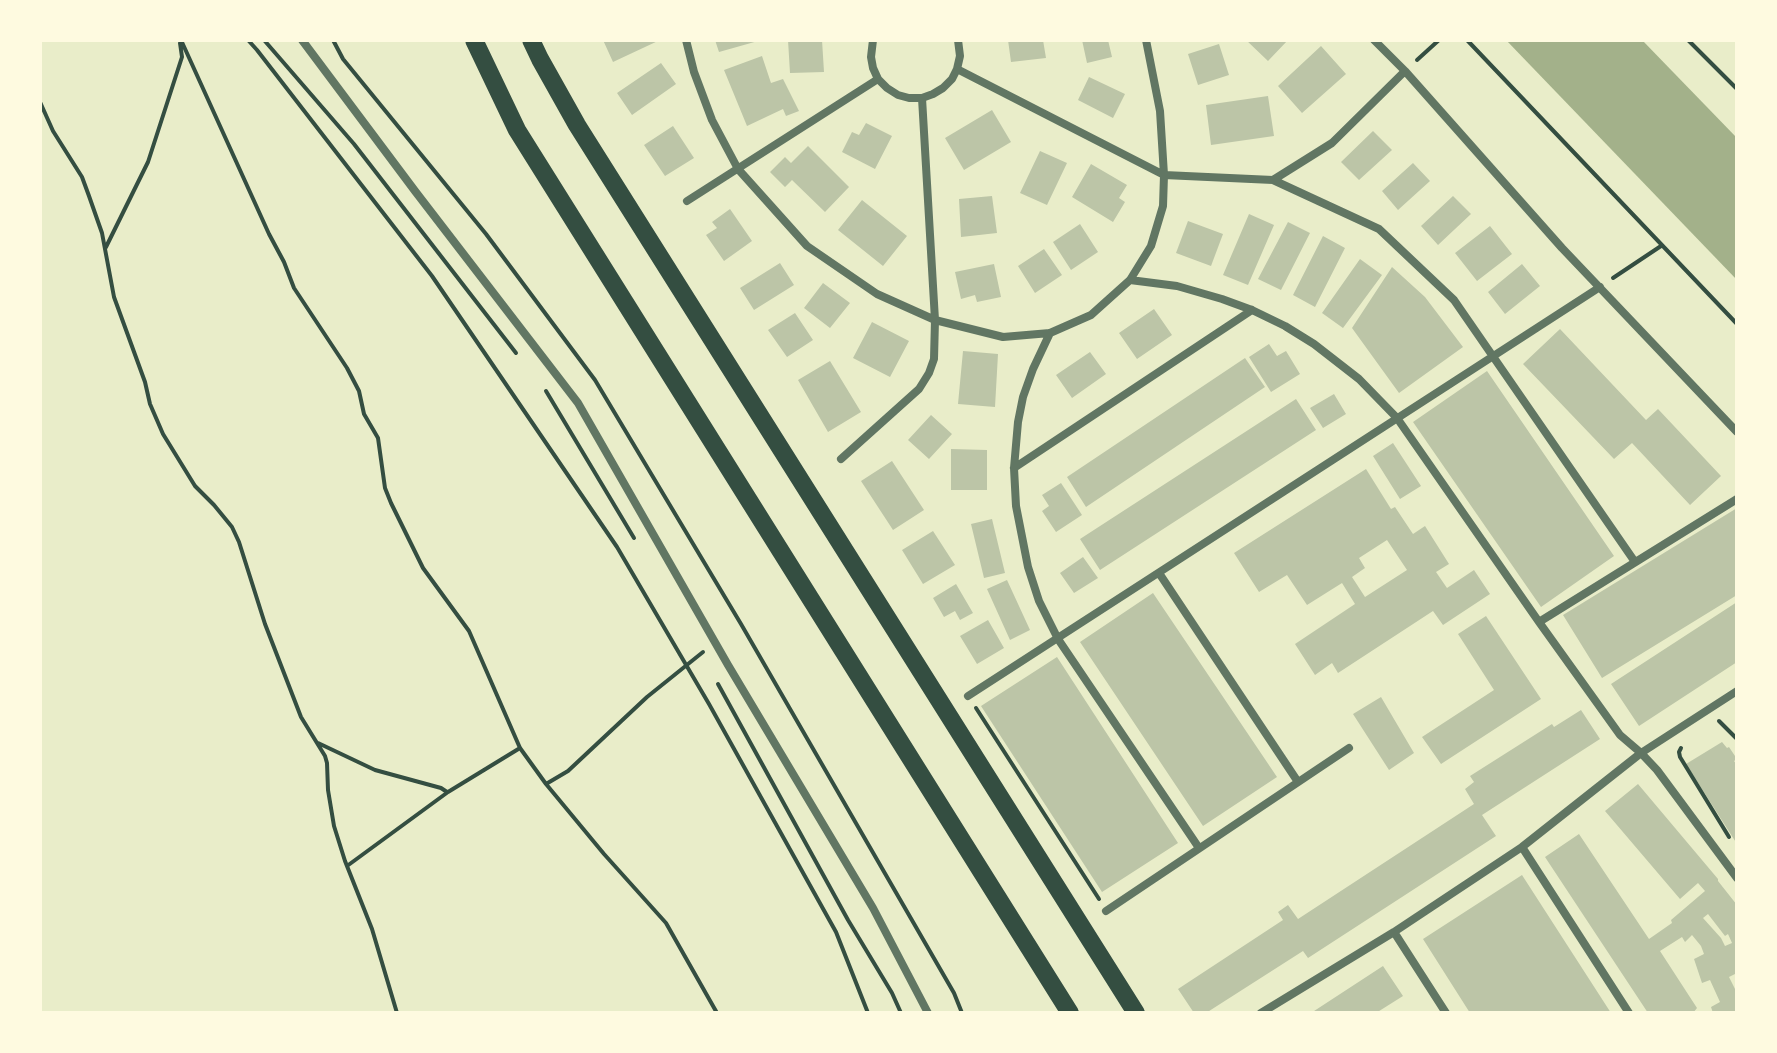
<!DOCTYPE html>
<style>
body{margin:0}
#map{position:relative;width:1777px;height:1053px;overflow:hidden;background:#e9edc9;font-family:Literata,serif}
canvas{display:block}
.frame{position:absolute;inset:0;border:42px solid #fefae0;pointer-events:none}
</style>
<div id="map">
<canvas width="1777" height="1053"></canvas>
<div class="frame"></div>
</div>
<script>
const context = document.querySelector('canvas').getContext('2d');
context.lineJoin = 'round';
function paint(path, color) { context.fillStyle = color; context.fill(path, 'evenodd'); }
const shape = rows => new Path2D(rows.map(r => 'M' + r).join(''));
function strokePath(path, color, width, dash) { context.strokeStyle = color; context.lineWidth = width; context.lineCap = dash ? 'butt' : 'round'; context.setLineDash(dash || []); context.stroke(path); }
const water = shape([
 [1506,40,1642,40,1737,138,1737,280]
]);
const building = shape([
 [603,40,660,40,613,62],
 [715,40,757,40,758,41,719,52],
 [788,40,822,40,824,72,790,73],
 [1008,40,1043,40,1046,58,1011,62],
 [1082,40,1108,40,1112,57,1087,63],
 [1246,40,1288,40,1268,61],
 [1219,44,1229,75,1198,85,1188,54],
 [1321,46,1346,74,1302,113,1278,86],
 [762,56,771,83,783,79,799,111,786,116,783,109,747,126,724,70],
 [661,63,676,84,632,115,617,93],
 [1089,77,1125,94,1113,118,1078,100],
 [1268,96,1274,136,1211,145,1206,105],
 [992,110,1011,142,964,170,945,138],
 [866,123,892,136,875,169,842,152,852,132,859,135],
 [673,126,694,158,665,176,644,145],
 [1373,131,1392,150,1359,180,1341,162],
 [808,146,849,187,825,212,792,180,785,187,770,172,785,157,791,163],
 [1040,151,1067,163,1047,205,1020,193],
 [1413,163,1430,181,1398,210,1382,191],
 [1091,164,1127,185,1119,198,1125,202,1113,222,1072,197],
 [992,196,997,233,961,237,959,199],
 [1453,196,1471,214,1438,245,1421,226],
 [862,200,907,236,883,266,838,230],
 [730,209,752,241,724,261,706,235,717,228,712,222],
 [1249,214,1274,225,1248,285,1223,275],
 [1188,221,1223,234,1211,266,1176,253],
 [1288,222,1310,233,1281,290,1258,279],
 [1080,224,1098,252,1071,270,1053,242],
 [1490,226,1512,254,1477,281,1455,253],
 [1323,236,1345,248,1315,307,1293,295],
 [1044,249,1062,275,1035,293,1018,266],
 [1360,259,1382,275,1343,328,1322,313],
 [780,263,794,285,754,310,740,288],
 [994,264,1001,297,977,302,975,295,961,299,955,272],
 [1522,264,1540,286,1505,314,1488,292],
 [1392,267,1425,297,1463,347,1399,393,1352,328],
 [823,283,850,303,830,328,804,308],
 [1154,309,1172,335,1137,359,1119,333],
 [795,313,813,340,787,357,768,330],
 [872,322,909,341,890,377,853,358],
 [1560,329,1646,420,1658,409,1721,476,1690,505,1632,443,1614,459,1523,364],
 [1269,344,1277,356,1286,351,1300,374,1271,392,1249,357],
 [963,351,998,354,995,407,958,404],
 [1090,352,1106,374,1072,398,1056,375],
 [1245,358,1265,387,1086,507,1067,477],
 [830,361,861,412,828,432,798,380],
 [1487,371,1614,556,1541,607,1413,422],
 [1334,394,1346,414,1323,428,1310,408],
 [1296,399,1316,430,1100,570,1080,539],
 [931,415,952,434,929,459,908,440],
 [1393,443,1421,486,1400,499,1373,456],
 [951,449,987,450,987,490,951,490],
 [892,461,924,510,893,530,861,481],
 [1366,469,1391,509,1395,507,1413,534,1425,526,1449,564,1436,572,1447,588,1474,570,1490,594,1443,625,1433,611,1338,673,1332,663,1315,675,1295,644,1355,604,1342,583,1307,605,1287,575,1259,592,1234,553],
 [1387,540,1407,570,1365,597,1352,577,1365,568,1359,558],
 [1061,483,1082,515,1056,532,1042,511,1049,506,1042,495],
 [1737,508,1737,595,1602,678,1563,615],
 [992,519,1005,573,984,578,971,524],
 [933,531,955,565,923,584,902,550],
 [1083,557,1098,578,1074,593,1060,573],
 [1007,580,1030,630,1010,640,987,589],
 [956,584,973,613,960,620,955,611,944,617,933,598],
 [1153,593,1277,777,1203,826,1080,642],
 [1737,602,1737,662,1639,726,1611,684],
 [1486,616,1541,699,1441,764,1422,737,1494,690,1458,634],
 [988,620,1004,648,977,664,960,636],
 [1057,657,1178,843,1102,892,981,706],
 [1381,697,1414,753,1389,770,1353,714],
 [1581,710,1600,739,1482,815,1496,836,1308,958,1303,951,1206,1013,1194,1013,1178,989,1283,920,1278,912,1288,905,1298,919,1474,804,1465,789,1474,782,1470,776,1552,724,1554,727],
 [1722,742,1727,748,1729,747,1737,759,1734,761,1737,765,1737,844,1686,764],
 [1638,784,1718,879,1718,881,1737,905,1737,973,1729,977,1737,993,1737,1013,1713,1013,1711,1007,1720,1002,1710,980,1702,983,1694,959,1704,954,1701,946,1692,935,1685,942,1682,937,1660,951,1697,1008,1693,1013,1648,1013,1545,857,1579,834,1649,939,1672,923,1671,920,1705,891,1698,883,1680,899,1605,811],
 [1708,914,1725,936,1728,934,1732,943,1725,946,1721,938,1703,918],
 [1522,875,1611,1013,1470,1013,1423,939],
 [1383,966,1403,996,1376,1013,1311,1013]
]);
const path = shape([
 [57,40,139,40],
 [181,40,269,234,284,262,294,288,347,368,359,391,364,414,378,438,385,488,391,503,423,568,469,631,520,748,546,784,604,854,666,923,717,1013],
 [248,40,257,50,432,276,617,547,709,704,836,932,868,1013],
 [264,40,354,144,516,353],
 [333,40,343,59,486,234,595,380,741,624,954,993,962,1013],
 [1467,40,1737,324],
 [1688,40,1737,89],
 [1417,60,1439,40],
 [40,102,53,131,82,177,89,196,102,233,114,297,145,382,150,404,163,434,195,486,214,505,232,527,239,542,265,624,301,717,325,756,327,763,328,790,334,826,345,861,372,929,397,1013],
 [106,247,148,162,182,57,180,43],
 [1613,278,1661,246],
 [546,391,634,538],
 [718,684,848,920,892,993,901,1013],
 [976,708,1099,899],
 [1719,721,1737,739],
 [318,743,375,770,441,788,447,792],
 [1681,748,1679,752,1680,757,1729,837],
 [546,784,568,771,647,697,703,652],
 [347,866,448,792,520,748]
]);
const minor = shape([
 [302,40,415,191,578,403,728,665,873,908,928,1013],
 [686,40,694,72,712,120,738,169,807,246,877,294,935,320,1003,337,1050,333,1091,315,1130,280,1151,246,1163,206,1164,175,1160,111,1146,40],
 [873,40,871,57,873,68,878,79,887,88,898,95,909,98,922,98,933,94,943,88,952,79,957,69,960,56,958,40],
 [1374,40,1405,71,1562,248,1737,432],
 [957,69,1164,175,1273,180,1379,229,1454,300,1635,562],
 [1273,180,1332,143,1405,71],
 [687,201,878,79],
 [1130,280,1177,286,1222,299,1252,310,1285,326,1314,344,1359,379,1397,418,1539,622,1620,735,1641,753,1657,770,1737,878],
 [1050,333,1033,369,1023,397,1018,422,1014,468,1016,506,1028,567,1039,601,1058,639,1199,848],
 [841,459,919,389,929,373,934,359,935,320,922,98],
 [1014,468,1252,310],
 [1159,573,1298,782],
 [1539,622,1737,499],
 [968,696,1600,287],
 [1522,847,1629,1013],
 [1106,911,1349,748],
 [1394,932,1446,1013],
 [1261,1013,1394,932,1522,847,1641,753,1737,691]
]);
const motorway = shape([
 [474,40,517,130,1070,1013],
 [531,40,540,59,577,125,1136,1013]
]);
paint(water, '#a3b18a');
paint(building, '#bcc5a7');
strokePath(path, '#344e41', 4);
strokePath(minor, '#617663', 8);
strokePath(motorway, '#344e41', 18);
</script>
